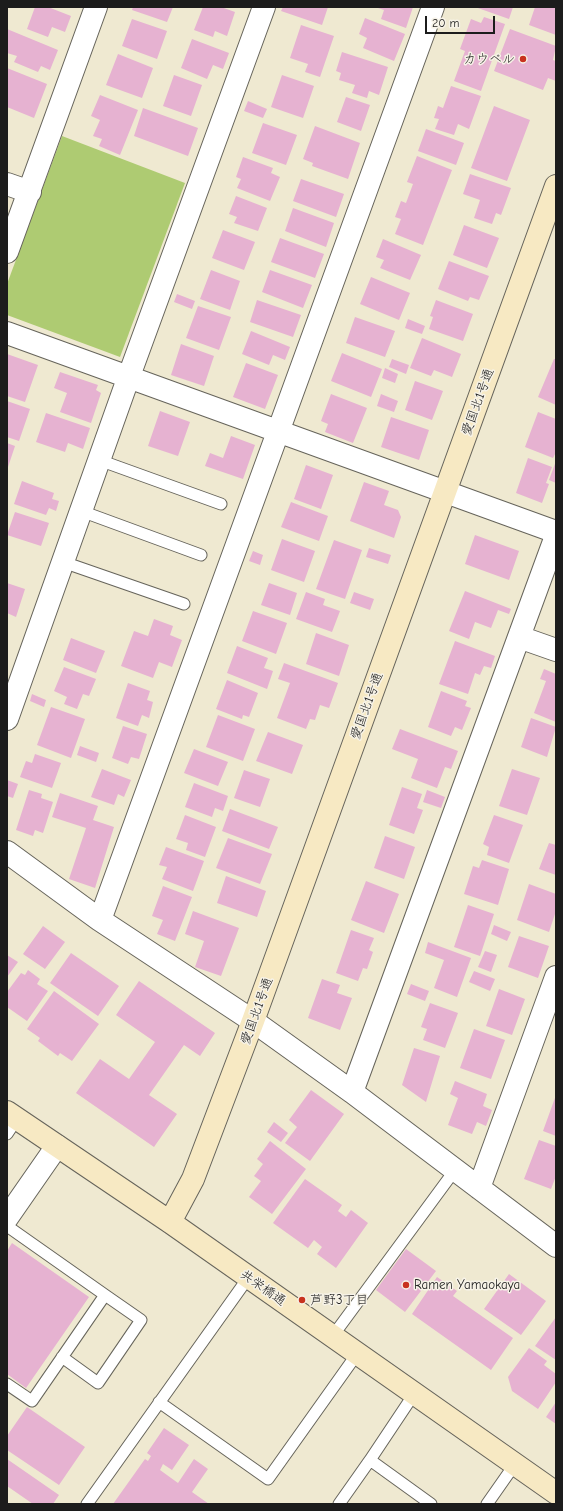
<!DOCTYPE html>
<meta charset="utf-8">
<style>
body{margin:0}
#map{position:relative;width:563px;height:1511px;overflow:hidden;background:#efe9d1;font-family:"Comic Neue",sans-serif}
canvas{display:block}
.frame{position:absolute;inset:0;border:8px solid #1c1c1c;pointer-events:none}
.scale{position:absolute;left:425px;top:16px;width:70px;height:18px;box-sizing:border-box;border:2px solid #1c1c1c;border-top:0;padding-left:5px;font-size:12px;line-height:14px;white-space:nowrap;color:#1c1c1c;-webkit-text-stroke:3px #f7f3e8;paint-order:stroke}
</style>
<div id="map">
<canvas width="563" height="1511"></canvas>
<div class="frame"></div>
<div class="scale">20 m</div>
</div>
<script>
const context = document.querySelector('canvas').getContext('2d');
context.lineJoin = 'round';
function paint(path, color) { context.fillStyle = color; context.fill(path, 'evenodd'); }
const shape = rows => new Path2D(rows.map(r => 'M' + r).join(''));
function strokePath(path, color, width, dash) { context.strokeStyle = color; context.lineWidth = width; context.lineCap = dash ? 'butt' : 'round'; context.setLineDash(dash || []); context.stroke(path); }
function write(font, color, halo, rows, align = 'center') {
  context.font = font + ' "Comic Neue","Klee One",sans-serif'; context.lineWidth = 3; context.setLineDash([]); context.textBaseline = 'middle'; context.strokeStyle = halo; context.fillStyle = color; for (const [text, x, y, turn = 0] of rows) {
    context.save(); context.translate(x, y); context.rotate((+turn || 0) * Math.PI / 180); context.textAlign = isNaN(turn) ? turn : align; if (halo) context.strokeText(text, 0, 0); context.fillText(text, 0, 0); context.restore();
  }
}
const green = shape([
 [62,136,185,183,120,357,7,315,7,284]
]);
const building = shape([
 [35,7,48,7,71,16,65,32,52,27,48,37,27,29],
 [133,7,173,7,167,22,132,10],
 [203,7,221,7,235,12,227,36,215,31,213,37,194,30],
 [283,7,328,7,322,25,281,11],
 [375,7,413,7,406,28,381,19,384,10],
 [475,7,513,7,509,19],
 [535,7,556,7,556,35,529,25],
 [484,17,505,24,481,91,454,81,465,51,460,49,471,19,481,23],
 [365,18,405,34,394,61,363,48,367,38,359,34],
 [132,19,167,31,157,59,122,46],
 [301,25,334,36,320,77,305,72,308,64,290,58],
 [7,29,58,50,50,70,41,66,38,72,14,62,17,56,7,53],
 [510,29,556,46,553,60,556,61,556,81,548,78,543,90,494,71],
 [192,39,229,53,223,69,213,65,207,79,181,68],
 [342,52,388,67,379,95,369,91,367,98,352,93,355,85,339,80,341,73,336,71],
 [118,54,153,68,142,98,106,85],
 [7,68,47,84,34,118,7,107],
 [174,75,202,85,191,116,163,106],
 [282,75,314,86,303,118,271,107],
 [451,86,481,96,469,129,458,124,454,135,435,129,439,119,434,118,438,106,443,108],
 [100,95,138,110,120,155,99,146,102,139,93,136,100,120,91,116],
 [346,97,370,105,361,131,337,122],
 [248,101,267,109,263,118,244,111],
 [494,106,530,120,507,181,471,168],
 [143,108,198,128,188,156,134,136],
 [263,123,297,135,286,165,252,153],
 [315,126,360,143,348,179,312,166,313,163,303,159],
 [426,129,464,143,456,165,418,151],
 [417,156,452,170,423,245,395,234,401,219,395,217,401,201,406,203,413,184,407,182],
 [243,157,273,168,271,173,280,177,270,201,237,188,241,179,236,177],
 [470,174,511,188,501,215,496,213,492,224,474,218,480,200,463,194],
 [301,179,344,194,336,217,293,201],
 [236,196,267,208,258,231,234,223,237,217,229,214],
 [293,208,334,223,326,247,285,231],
 [464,225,499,238,487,268,453,255],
 [223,230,255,242,244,270,212,258],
 [280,238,324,254,315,278,271,262],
 [383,239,421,255,410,280,380,268,384,260,376,257],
 [449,261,489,276,479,300,470,297,468,301,438,289],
 [211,270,240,281,230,310,200,299],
 [270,270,312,285,303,308,262,292],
 [371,277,410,293,399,320,360,304],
 [177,294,195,301,192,309,174,302],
 [257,300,301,315,293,337,250,322],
 [436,300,473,314,463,341,429,329,433,317,430,316],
 [198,306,231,317,219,350,186,338],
 [355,317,395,331,385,357,346,343],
 [408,319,425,326,422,334,405,328],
 [251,331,290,347,285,360,273,355,269,365,242,354],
 [422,338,461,354,452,377,434,370,431,376,410,368],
 [181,344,214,356,204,386,171,375],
 [342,353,382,369,371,397,331,381],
 [7,354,38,365,25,402,7,396],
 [392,359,409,365,406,374,389,367],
 [554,359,556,359,556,405,538,397],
 [246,363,278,375,265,409,233,397],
 [385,368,398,374,395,383,382,378],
 [60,372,98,385,96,390,101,393,91,423,60,412,67,393,54,388],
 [415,381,443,391,432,420,405,410],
 [331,394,367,408,353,443,325,432,328,424,321,421],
 [381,394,398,401,394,412,377,406],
 [7,401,30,409,19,441,7,437],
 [160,411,190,422,178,456,148,446],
 [538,412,556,419,556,452,553,458,525,447],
 [46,413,90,428,83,449,68,443,65,452,36,442],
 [391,417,429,430,419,460,381,447],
 [231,436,255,445,243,479,205,466,210,453,223,458],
 [7,443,15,446,7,470],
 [528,458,552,467,546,483,549,484,542,503,516,493],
 [556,461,556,483,549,480],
 [306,465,333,475,321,509,294,499],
 [22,481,54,493,52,499,59,501,56,511,49,508,46,515,14,504],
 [364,482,389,491,384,505,398,510,401,517,394,538,350,521],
 [291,502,328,516,319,541,281,527],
 [15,512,49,523,41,546,7,535],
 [475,535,519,551,509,580,465,564],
 [282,539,315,551,304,582,271,570],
 [334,540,362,550,345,599,316,589],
 [369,548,391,555,388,564,366,557],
 [253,551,263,555,260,565,249,561],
 [7,583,25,589,16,617,7,613],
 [269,583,297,593,290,615,261,605],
 [465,591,511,609,509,614,498,610,491,628,475,622,469,639,449,631],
 [306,592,325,599,323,605,340,611,332,632,296,619],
 [354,592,374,599,370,610,350,603],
 [253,611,287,623,276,654,242,641],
 [154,619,173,626,170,635,182,640,172,667,159,662,153,678,121,666,134,631,148,636],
 [316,633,349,645,339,676,306,664],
 [71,638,105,651,96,673,63,660],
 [455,641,495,656,491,668,484,666,480,675,475,673,468,694,439,684],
 [237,646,268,658,264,668,273,671,267,689,227,673],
 [284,663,338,683,329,708,320,705,315,720,310,719,306,729,277,718,290,683,278,679],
 [64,667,96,679,89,696,83,694,77,709,64,704,67,697,54,691],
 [544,669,556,674,556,722,534,713,546,681,540,679],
 [227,680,258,693,249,717,243,715,242,719,216,709],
 [128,683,150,691,147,700,153,702,149,718,142,715,138,726,116,718],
 [441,691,467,701,465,706,471,708,462,730,455,727,451,736,428,727],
 [32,694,46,700,44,707,30,701],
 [51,707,85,719,71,758,37,745],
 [218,715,255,729,243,761,206,747],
 [531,718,556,727,547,757,521,747],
 [123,726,147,734,139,759,131,757,128,764,112,758],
 [400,729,458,751,451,769,445,767,437,788,411,778,418,759,392,749],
 [268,732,303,745,292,774,256,761],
 [80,746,99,753,96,762,77,755],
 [194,749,228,762,218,786,184,773],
 [35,754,61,763,52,788,20,777,26,761,32,763],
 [102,769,131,780,124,797,118,794,114,805,91,797],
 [512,769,540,778,527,815,499,806],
 [244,770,270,779,260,807,234,798],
 [7,780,18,784,13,798,7,796],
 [194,783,228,796,223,811,215,808,212,817,185,807],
 [402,787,422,794,417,808,423,810,414,834,389,825],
 [29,790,42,794,41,798,53,802,43,833,35,830,33,836,16,830],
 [427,790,445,797,441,808,423,802],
 [60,793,98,806,93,820,114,827,95,888,69,879,86,828,52,817],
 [230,809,278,827,269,849,222,831],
 [185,815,216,827,205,857,186,850,188,843,176,839],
 [494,815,523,825,509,863,487,855,489,847,483,844],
 [385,836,415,847,404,879,374,868],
 [228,838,272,854,260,884,216,868],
 [549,843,556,845,556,875,539,869],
 [166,847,204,861,193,891,162,879,167,867,159,865],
 [482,860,509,869,498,905,464,894,473,866,479,868],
 [226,876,266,891,257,917,217,903],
 [366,881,399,894,384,933,351,920],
 [529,884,556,894,556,911,549,932,517,920],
 [163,886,192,897,175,941,157,934,163,920,152,916],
 [468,905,494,914,480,956,454,947],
 [193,911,239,928,221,976,195,967,204,941,185,934],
 [494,925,511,932,507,941,491,934],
 [43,926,65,942,45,969,23,954],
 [351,930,374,938,369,950,373,952,367,969,363,968,358,981,336,973],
 [519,936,549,946,538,978,508,967],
 [428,942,471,958,457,997,434,988,444,960,425,953],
 [485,951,497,955,491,972,478,967],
 [71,953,119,986,98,1016,50,983],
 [7,955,18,962,7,977],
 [28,970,40,979,37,984,48,991,27,1021,7,1007,7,992,21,973,25,975],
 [474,971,495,979,490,991,469,982],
 [322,979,340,985,337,993,352,998,340,1030,308,1018],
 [139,981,215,1033,200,1056,184,1045,149,1095,177,1114,154,1147,76,1093,100,1059,129,1079,155,1042,116,1015],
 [411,984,429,991,425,1001,407,994],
 [499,989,525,999,512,1035,486,1026],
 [54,991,99,1024,72,1061,60,1053,58,1056,38,1041,40,1038,27,1029],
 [430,1003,458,1013,445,1048,423,1040,427,1029,421,1027],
 [474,1029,505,1040,491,1079,460,1068],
 [414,1048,440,1056,426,1102,402,1085],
 [455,1081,487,1094,483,1106,492,1110,486,1126,477,1122,472,1134,448,1125,458,1098,450,1094],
 [311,1090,344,1114,310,1161,285,1143,297,1127,289,1120],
 [556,1095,556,1136,543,1131],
 [274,1122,288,1133,281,1142,267,1132],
 [539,1140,556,1146,556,1176,551,1189,524,1179],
 [270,1141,306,1169,272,1214,249,1197,261,1181,254,1176,263,1164,257,1159],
 [305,1179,342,1205,338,1211,346,1217,351,1210,368,1223,336,1268,317,1254,322,1247,314,1240,308,1248,273,1223],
 [12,1243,89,1297,26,1388,7,1374,7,1251],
 [406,1249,436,1271,405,1312,376,1290],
 [509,1274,546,1301,521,1335,484,1309],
 [437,1277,457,1291,453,1296,513,1338,491,1370,412,1314],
 [556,1317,556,1360,535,1346],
 [529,1348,547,1361,544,1365,556,1374,556,1382,538,1409,512,1391,508,1377],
 [556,1402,556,1424,546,1417],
 [27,1407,85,1447,59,1485,7,1450,7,1436],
 [164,1428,189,1445,172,1470,163,1464,160,1470,178,1483,194,1459,208,1469,192,1492,209,1504,113,1504,145,1459,148,1461,151,1456,147,1453],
 [7,1459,59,1495,53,1504,33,1504,7,1486]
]);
const lane = shape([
 [99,460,221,504],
 [81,511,201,555],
 [63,562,184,604],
 [7,1134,17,1119],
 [7,1226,105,1295,32,1401,7,1384],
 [332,1337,455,1170],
 [62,1357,98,1383,141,1320,105,1295],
 [414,1394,370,1460,431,1504],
 [159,1402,268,1479,357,1354],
 [87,1504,248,1278],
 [339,1504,370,1460],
 [487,1504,515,1464]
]);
const street = shape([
 [7,184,30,192],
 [7,252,96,7],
 [7,333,556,532],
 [519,637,556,650],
 [7,719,129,376,264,7],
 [7,852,100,920,253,1021,352,1092,556,1246],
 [100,920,433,7],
 [352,1092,556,536],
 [479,1188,556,977],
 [7,1218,57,1146]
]);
const secondary = shape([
 [7,1112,170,1222,556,1493],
 [170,1222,193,1179,253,1021,556,186]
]);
const markers = [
 [523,59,4,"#c8321e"],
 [406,1285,4,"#c8321e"],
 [302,1300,4,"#c8321e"]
];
const poiNames = [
 ["カウベル",515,59,"right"],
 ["Ramen Yamaokaya",414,1285],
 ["芦野3丁目",310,1300]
];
const streetNames = [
 ["愛国北1号通",478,402,-70],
 ["愛国北1号通",367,706,-70],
 ["愛国北1号通",257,1011,-70],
 ["共栄橋通",263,1288,35]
];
paint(green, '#aecb72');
paint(building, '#e6b2d1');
strokePath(lane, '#66645b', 13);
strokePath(street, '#66645b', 24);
strokePath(secondary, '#66645b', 24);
strokePath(lane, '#fff', 11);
strokePath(street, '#fff', 22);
strokePath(secondary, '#f7e9c3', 22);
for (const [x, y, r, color] of markers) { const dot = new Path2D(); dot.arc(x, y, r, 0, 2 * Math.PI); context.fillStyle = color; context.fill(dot); strokePath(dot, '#f7f3e8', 1.5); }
write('13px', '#1c1c1c', '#f7f3e8', poiNames, 'left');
write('13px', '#1c1c1c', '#f7f3e8', streetNames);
</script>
